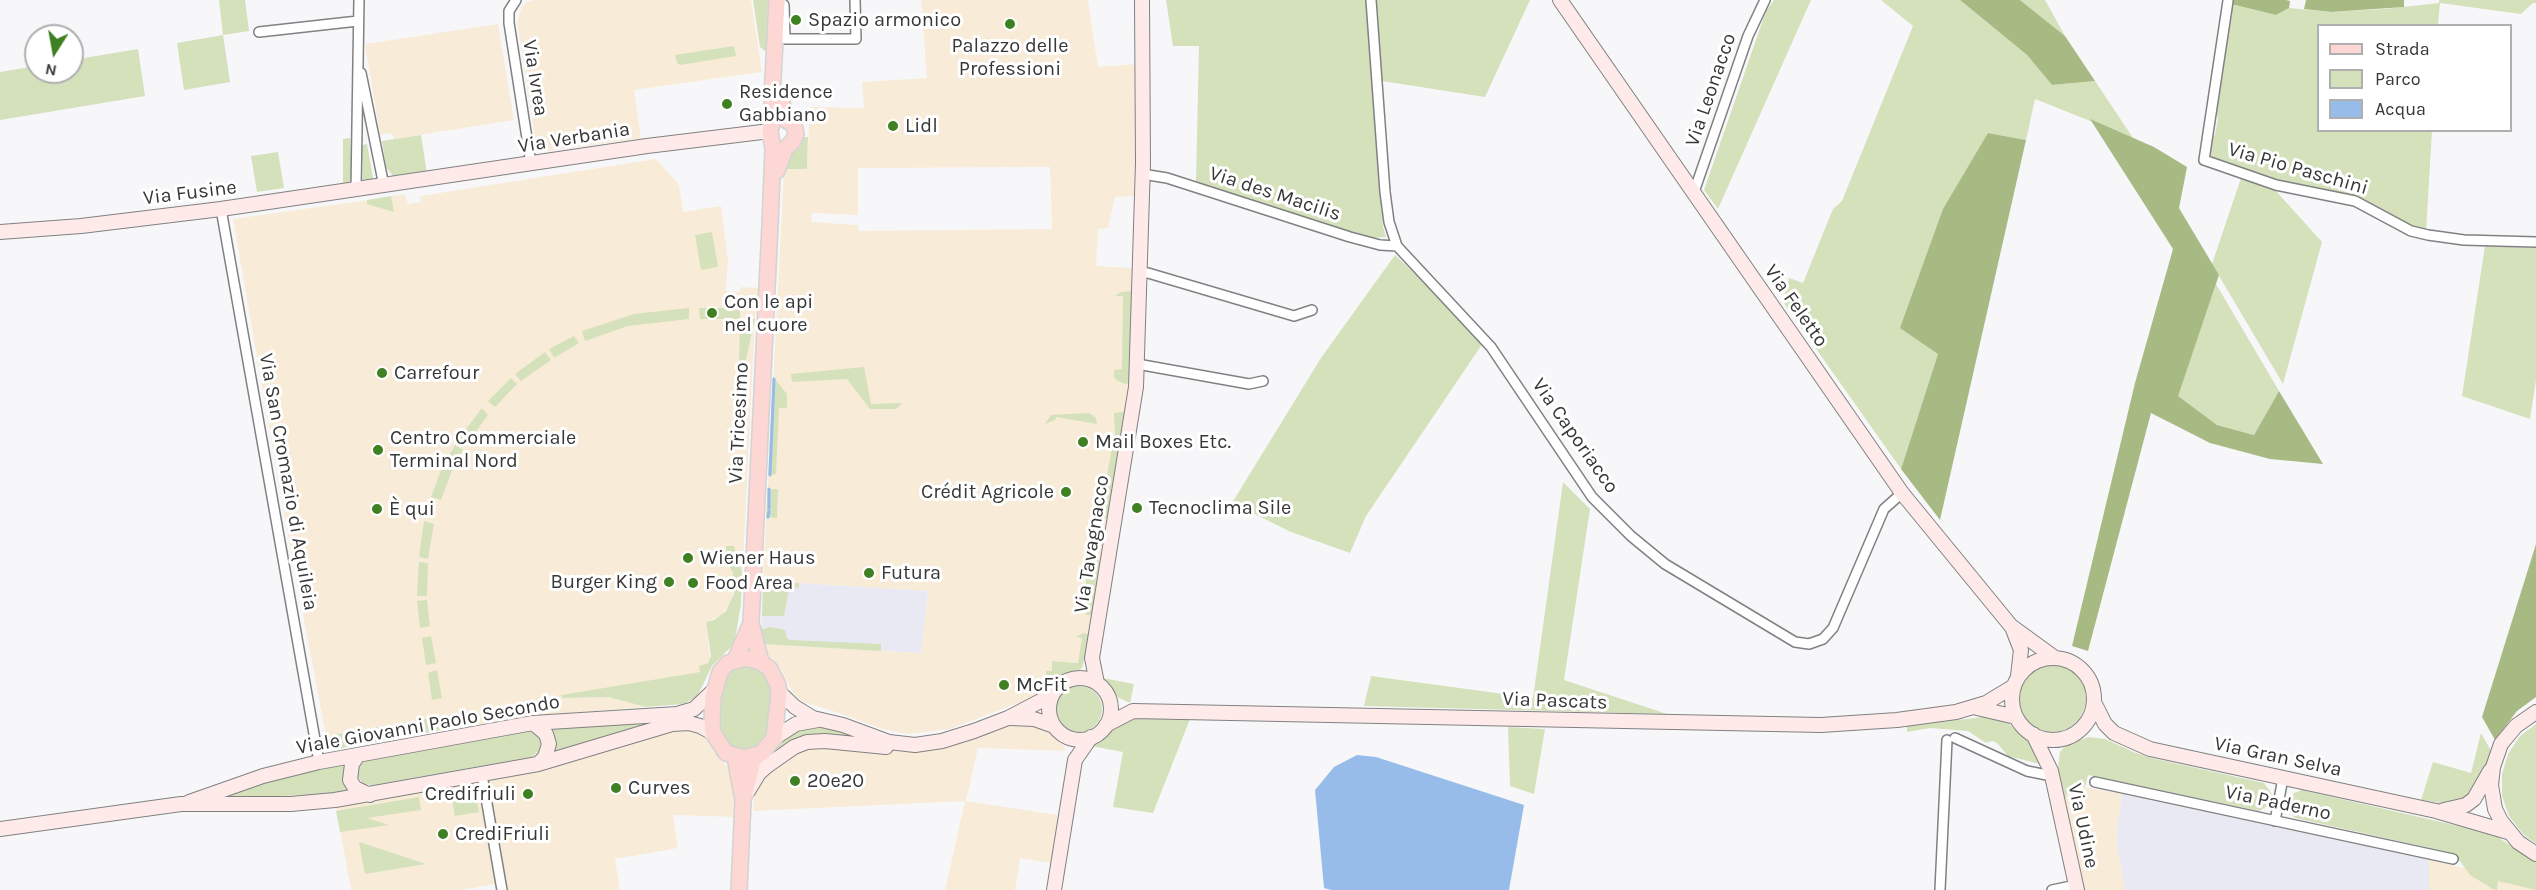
<!DOCTYPE html>
<meta charset="utf-8">
<style>
body{margin:0}
#map{position:relative;width:2536px;height:890px;overflow:hidden;background:#f7f7fa;font-family:Karla,sans-serif}
canvas{display:block}
.legend{position:absolute;left:2317px;top:24px;width:195px;height:108px;box-sizing:border-box;background:#fff;border:2px solid #afafaf;margin:0;padding:8px 10px;list-style:none;font-size:18px;color:#373738}
.legend li{display:flex;align-items:center;gap:12px;height:30px}
.legend b{width:30px;border:2px solid #afafaf}
.north{position:absolute;left:24px;top:24px;width:60px;height:60px;box-sizing:border-box;background:#fff;border:2px solid #afafaf;border-radius:50%;rotate:191deg;font-size:16px;font-weight:700;line-height:24px;text-align:center;color:#373738}
.north::after{content:'';display:block;margin:auto;width:21px;height:27px;background:#3e8022;clip-path:polygon(50% 0,100% 100%,50% 72%,0 100%)}
</style>
<div id="map">
<canvas width="2536" height="890"></canvas>
<ul class="legend">
<li><b style="height:8px;background:#fcd7d3"></b>Strada</li>
<li><b style="height:16px;background:#d4e1bb"></b>Parco</li>
<li><b style="height:16px;background:#97bce9"></b>Acqua</li>
</ul>
<div class="north">N</div>
</div>
<script>
const context = document.querySelector('canvas').getContext('2d');
context.lineJoin = 'round';
function paint(path, color) { context.fillStyle = color; context.fill(path, 'evenodd'); }
const shape = rows => new Path2D(rows.map(r => 'M' + r).join(''));
function strokePath(path, color, width, dash) { context.strokeStyle = color; context.lineWidth = width; context.lineCap = dash ? 'butt' : 'round'; context.setLineDash(dash || []); context.stroke(path); }
function write(font, color, halo, rows, align = 'center') {
  context.font = font + ' Karla,sans-serif'; context.lineWidth = 6; context.setLineDash([]); context.textBaseline = 'middle'; context.strokeStyle = halo; context.fillStyle = color; for (const [text, x, y, turn = 0] of rows) {
    context.save(); context.translate(x, y); context.rotate((+turn || 0) * Math.PI / 180); context.textAlign = isNaN(turn) ? turn : align; if (halo) context.strokeText(text, 0, 0); context.fillText(text, 0, 0); context.restore();
  }
}
const commercial = shape([
 [535,0,751,0,762,72,634,90,641,138,542,152,536,144,517,22,522,7,527,2],
 [921,0,1088,0,1098,67,1136,64,1135,196,1115,197,1108,228,1098,229,1096,266,1133,268,1130,395,1092,630,1081,663,1053,661,1052,672,1046,672,1044,690,1034,697,950,729,908,734,882,729,839,713,803,702,793,693,780,667,768,655,763,644,921,653,928,591,763,581,784,169,807,169,810,107,864,108,862,82,927,78],
 [1050,167,1052,229,859,231,858,225,811,222,812,213,858,215,858,168],
 [498,24,514,120,394,139,392,133,380,135,365,44],
 [656,159,679,185,683,212,721,206,728,261,726,291,738,292,742,287,759,288,755,319,742,583,742,572,734,546,726,560,733,573,735,584,731,603,720,616,706,622,710,660,700,672,562,695,562,698,608,697,646,707,530,716,437,731,469,711,326,736,288,536,233,219,367,200,368,204,393,211,391,196,405,194,408,204,421,202,420,196],
 [1029,722,1049,730,1062,743,1066,751,978,748,966,801,1058,815,1051,863,1020,858,1015,890,945,890,965,801,753,811,755,790,764,773,806,747,915,752,955,745,1007,725],
 [688,726,706,736,714,752,729,769,736,799,736,817,673,815,678,848,615,859,620,890,507,890,488,783,490,780],
 [473,782,478,784,481,791,496,884,461,890,351,890,336,807],
 [2077,786,2122,794,2116,839,2125,890,2082,890,2064,802,2069,789],
 [2429,860,2536,884,2536,890,2429,890]
]);
const built = shape([
 [763,581,928,591,921,653,763,644,761,630],
 [2122,794,2429,860,2429,890,2125,890,2116,839]
]);
const green = shape([
 [219,0,245,0,249,31,223,35,230,82,184,90,177,43,223,35],
 [753,0,768,0,767,46,765,51,760,47],
 [1166,0,1366,0,1383,227,1386,237,1371,238,1336,228,1196,182,1199,46,1173,46],
 [1376,0,1530,0,1485,97,1382,81],
 [1774,0,1811,0,1718,209,1704,190,1766,11],
 [1881,0,1960,0,2027,55,2052,85,2095,81,2133,138,2035,99,2026,140,1988,133,1938,354,1901,469,1783,302,1789,278,1803,283,1833,209,1842,201,1913,26],
 [2020,0,2045,0,2065,36],
 [2439,0,2536,0,2536,3,2533,3,2521,14,2440,3,2438,25,2318,26,2318,130,2432,131,2426,232,2412,228,2366,201,2349,196,2277,182,2217,161,2211,156,2210,137,2215,135,2218,118,2215,109,2231,4,2276,15,2289,8,2331,12,2385,9,2439,3],
 [734,46,736,56,680,65,677,63,675,55],
 [138,49,145,96,0,120,0,72,36,66,36,72,72,72,72,60],
 [421,135,427,174,401,178,393,176,386,167,382,141],
 [804,137,808,137,807,169,784,169,788,157,800,147],
 [350,138,352,177,349,183,343,186,343,139],
 [367,144,374,183,363,185,362,145],
 [278,152,284,188,257,192,251,156],
 [2241,178,2276,191,2322,242,2283,384,2212,264],
 [391,196,394,212,367,204,367,200],
 [712,232,718,267,701,270,695,235],
 [2485,246,2536,248,2536,380,2530,419,2462,396],
 [1395,255,1485,340,1366,516,1350,553,1291,532,1232,503,1321,358],
 [2216,284,2279,391,2254,435,2217,425,2177,396],
 [1133,291,1131,383,1125,384,1116,380,1114,376,1114,370,1122,369,1123,296,1115,296,1121,292],
 [689,308,689,319,628,326,585,341,582,331,634,314],
 [699,308,740,308,740,319,755,319,743,372,738,415,740,319,700,319],
 [574,336,579,343,554,358,549,349],
 [545,352,551,360,521,381,515,374],
 [864,367,871,404,902,403,896,409,870,409,847,379,792,382,791,374],
 [773,377,787,394,787,408,779,408,776,474,768,475],
 [511,378,517,384,495,407,488,401],
 [482,408,488,415,465,446,457,441],
 [1128,411,1110,519,1099,518,1115,433,1114,413],
 [1089,413,1096,418,1097,424,1056,417,1055,420,1045,424,1051,415],
 [455,445,463,450,454,465,441,500,431,497,442,468],
 [1563,482,1590,509,1564,680,1667,714,1364,706,1371,676,1533,698],
 [768,489,778,489,777,518,766,517],
 [424,521,434,524,428,559,419,557],
 [726,546,734,546,742,572,741,604,735,639,731,647,712,666,697,697,683,704,646,707,608,697,562,698,561,695,700,672,699,666,708,663,711,656,706,622,714,620,726,611,734,594,733,573,726,560],
 [1090,555,1099,557,1099,561,1103,561,1094,615,1086,615,1088,600,1083,600],
 [419,562,428,563,427,596,417,596],
 [763,581,799,583,799,587,790,590,788,594,784,616,762,616],
 [427,600,430,626,420,628,417,601],
 [770,627,785,630,787,638,790,640,881,644,881,651,763,644,761,630],
 [1083,633,1091,635,1082,668,1040,694,1045,685,1046,671,1052,671,1052,661,1078,663,1082,638,1076,637],
 [431,636,436,663,426,665,422,638],
 '2018 698a34 34 0 1 1 68 0a34 34 0 1 1-68 0Z',
 [749,665,763,671,772,689,770,730,764,745,748,753,729,748,720,734,719,724,723,681,733,669],
 [437,670,442,698,432,700,428,673],
 [1103,678,1134,684,1130,703,1117,697],
 '1056 709a23 23 0 1 1 46 0a23 23 0 1 1-46 0Z',
 [471,711,437,731,329,750,326,736],
 [1991,716,2008,723,2034,747,2040,764,2008,756,1998,744,1993,741,1986,743,1968,731,1930,728,1907,732,1907,726],
 [1134,718,1190,719,1153,813,1113,807,1123,752,1091,746,1113,727],
 [655,722,551,753,548,727],
 [2536,724,2536,844,2522,833,2509,816,2502,796,2502,774,2508,754,2520,736],
 [814,726,826,727,857,737,776,751,775,749,791,732],
 [1508,727,1545,729,1534,794,1510,786],
 [528,730,539,736,541,741,539,751,532,757,373,785,363,784,357,775,356,768,363,759],
 [2481,733,2491,751,2481,781,2465,799,2445,804,2421,800,2433,762,2471,773],
 [2089,737,2105,739,2136,753,2156,759,2264,783,2272,794,2269,805,2259,811,2088,775,2085,787,2077,786,2069,789,2064,802,2058,768,2060,752,2067,744],
 [348,762,354,789,327,794,215,799,214,797,324,766],
 [475,790,479,812,455,816,451,794],
 [2302,790,2493,834,2536,862,2536,890,2498,881,2497,890,2493,889,2470,875,2457,857,2449,852,2295,818,2289,812,2287,804,2294,793],
 [419,797,421,810,367,818,389,825,340,832,336,811],
 [359,842,426,864,365,874]
]);
const forest = shape([
 [1960,0,2020,0,2065,36,2095,81,2052,85,2027,55],
 [2229,0,2286,0,2290,1,2289,8,2276,15,2231,4],
 [2306,0,2404,0,2404,7,2331,12,2304,9],
 [2090,119,2154,147,2187,167,2179,208,2219,275,2178,396,2217,425,2254,435,2279,391,2323,464,2270,459,2210,443,2151,413,2088,651,2072,646,2135,383,2173,249],
 [1988,133,2026,140,1940,520,1901,469,1938,354,1900,328,1943,209],
 [2536,544,2536,697,2517,711,2495,740,2482,717]
]);
const water = shape([
 [1357,755,1376,757,1524,805,1509,890,1331,890,1324,888,1315,790,1334,767]
]);
const stream = shape([
 [770,475,774,379],
 [769,508,769,489],
 [768,517,769,511]
]);
const street = shape([
 [516,0,509,11,509,23,531,164],
 [1371,0,1385,192,1389,222,1397,246,1491,347,1592,497,1631,536,1665,564,1795,642,1809,644,1823,639,1833,628,1884,509,1902,493],
 [2228,1,2204,160,2276,185,2355,201,2411,231,2428,235,2464,240,2536,242],
 [784,5,785,39,856,39,855,0],
 [259,32,358,21],
 [361,73,384,186],
 [1142,174,1167,178,1350,237,1380,245,1397,246],
 [356,190,359,0],
 [1694,192,1748,36,1765,0],
 [221,209,319,762],
 [1139,273,1148,273,1294,316,1312,310],
 [1137,364,1249,384,1263,381],
 [1955,738,2027,771,2052,776],
 [482,775,502,890],
 [2095,782,2453,859],
 [2275,821,2283,778],
 [1940,890,1947,740],
 [2052,890,2076,885]
]);
const secondary = shape([
 [1560,0,1902,493,2011,626,2055,658],
 [0,232,81,226,221,209,647,146,770,131],
 [2012,627,2021,650,2018,676],
 '2012 699a41 41 0 1 1 82 0a41 41 0 1 1-82 0Z',
 '1049 709a31 31 0 1 1 62 0a31 31 0 1 1-62 0Z',
 [1097,683,1092,658,1136,387,1143,163,1142,0],
 [779,692,795,707,813,718,843,725,889,742,915,745,942,741,974,731,1008,718,1052,695],
 [2094,702,2105,724,2114,733,2150,749,2436,811,2508,832],
 [1977,708,2016,717],
 [2536,712,2516,726,2501,744,2493,767,2491,785,2495,809,2501,821,2518,842,2536,854],
 [1010,718,1034,719,1054,726],
 [533,723,546,734,549,744,545,757,538,764],
 [1106,725,1133,711,1821,725,1897,720,1956,712,1986,703,2014,686],
 [2033,734,2051,771,2077,890],
 [774,738,796,724,818,720],
 [358,755,352,764,350,780,355,788,370,795],
 [748,791,759,773,767,766,794,747,807,742,825,741,886,747],
 [189,802,263,776,319,762,533,723,677,714,694,709,714,690],
 [2444,810,2466,805,2474,799,2490,771],
 [0,829,181,804,291,804,335,800,538,764,672,724,689,723,700,726,713,733],
 [1054,890,1075,760,1091,737]
]);
const primary = shape([
 [777,171,785,149,793,141,796,134,794,125,786,120,784,114,781,96],
 [746,658,761,662,770,669,778,685,779,692,774,738,762,753,745,758,726,753,713,733,712,722,713,697,720,672,728,663,746,658],
 [735,660,751,623],
 [761,662,751,623,770,225,773,149,770,131,774,117,772,99,777,0],
 [735,757,742,795],
 [739,890,743,801,754,757]
]);
const markers = [
 [796,20,6,"#3e8022"],
 [1010,24,6,"#3e8022"],
 [727,104,6,"#3e8022"],
 [893,126,6,"#3e8022"],
 [712,313,6,"#3e8022"],
 [382,373,6,"#3e8022"],
 [1083,442,6,"#3e8022"],
 [378,450,6,"#3e8022"],
 [1066,492,6,"#3e8022"],
 [1137,508,6,"#3e8022"],
 [377,509,6,"#3e8022"],
 [688,558,6,"#3e8022"],
 [869,573,6,"#3e8022"],
 [669,582,6,"#3e8022"],
 [693,583,6,"#3e8022"],
 [1004,685,6,"#3e8022"],
 [795,781,6,"#3e8022"],
 [616,788,6,"#3e8022"],
 [528,794,6,"#3e8022"],
 [443,834,6,"#3e8022"]
];
const poiNames = [
 ["Spazio armonico",808,20],
 ["Palazzo delle",1010,46,"center"],
 ["Professioni",1010,69,"center"],
 ["Residence",739,92],
 ["Gabbiano",739,115],
 ["Lidl",905,126],
 ["Con le api",724,302],
 ["nel cuore",724,325],
 ["Carrefour",394,373],
 ["Centro Commerciale",390,438],
 ["Terminal Nord",390,461],
 ["Mail Boxes Etc.",1095,442],
 ["Crédit Agricole",1054,492,"right"],
 ["Tecnoclima Sile",1149,508],
 ["È qui",389,509],
 ["Wiener Haus",700,558],
 ["Futura",881,573],
 ["Burger King",657,582,"right"],
 ["Food Area",705,583],
 ["McFit",1016,685],
 ["20e20",807,781],
 ["Curves",628,788],
 ["Credifriuli",516,794,"right"],
 ["CrediFriuli",455,834]
];
const streetNames = [
 ["Via Ivrea",535,78,81],
 ["Via Leonacco",1711,90,-71],
 ["Via Verbania",574,138,-9],
 ["Via Pio Paschini",2298,169,16],
 ["Via Fusine",190,193,-7],
 ["Via des Macilis",1275,194,18],
 ["Via Feletto",1796,306,55],
 ["Via Tricesimo",739,423,-87],
 ["Via Caporiacco",1575,436,55],
 ["Via San Cromazio di Aquileia",288,482,80],
 ["Via Tavagnacco",1092,544,-81],
 ["Via Pascats",1555,701,2],
 ["Viale Giovanni Paolo Secondo",428,725,-10],
 ["Via Gran Selva",2278,757,12],
 ["Via Paderno",2278,803,12],
 ["Via Udine",2083,826,78]
];
paint(commercial, '#f8ecd8');
paint(built, '#e9e9f3');
paint(green, '#d4e1bb');
paint(forest, '#a8ba84');
paint(water, '#97bce9');
strokePath(stream, '#97bce9', 3);
strokePath(street, '#818183', 12);
strokePath(secondary, '#818183', 16);
strokePath(primary, '#d3d3d3', 18);
strokePath(street, '#fff', 9);
strokePath(secondary, '#feebe9', 14);
strokePath(primary, '#fcd7d3', 15);
for (const [x, y, r, color] of markers) { const dot = new Path2D(); dot.arc(x, y, r, 0, 2 * Math.PI); context.fillStyle = color; context.fill(dot); strokePath(dot, '#fff', 2); }
write('20px', '#373738', '#fff', poiNames, 'left');
write('20px', '#373738', '#fff', streetNames);
</script>
